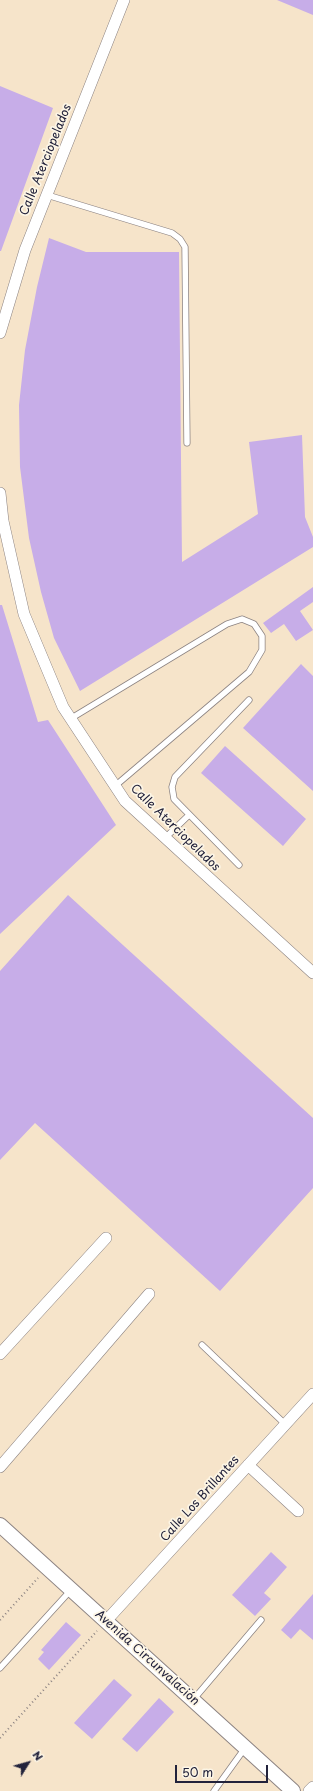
<!DOCTYPE html>
<meta charset="utf-8">
<style>
body{margin:0}
#map{position:relative;width:313px;height:1791px;overflow:hidden;background:#f6e4ca;font-family:"Playpen Sans",sans-serif}
canvas{display:block}
.north{position:absolute;left:8px;top:1743px;width:40px;height:40px;-webkit-text-stroke:3px #fcf5e5;paint-order:stroke;rotate:53deg;font-size:11px;font-weight:700;line-height:16px;text-align:center;color:#22223b}
.north::after{content:'';display:block;margin:auto;width:14px;height:18px;background:#22223b;clip-path:polygon(50% 0,100% 100%,50% 72%,0 100%)}
.scale{position:absolute;left:175px;top:1765px;width:93px;height:18px;box-sizing:border-box;border:2px solid #22223b;border-top:0;padding-left:5px;font-size:12px;line-height:14px;white-space:nowrap;color:#22223b;-webkit-text-stroke:3px #fcf5e5;paint-order:stroke}
</style>
<div id="map">
<canvas width="313" height="1791"></canvas>
<div class="north">N</div>
<div class="scale">50 m</div>
</div>
<script>
const context = document.querySelector('canvas').getContext('2d');
context.lineJoin = 'round';
function paint(path, color) { context.fillStyle = color; context.fill(path, 'evenodd'); }
const shape = rows => new Path2D(rows.map(r => 'M' + r).join(''));
function strokePath(path, color, width, dash) { context.strokeStyle = color; context.lineWidth = width; context.lineCap = dash ? 'butt' : 'round'; context.setLineDash(dash || []); context.stroke(path); }
function write(font, color, halo, rows, align = 'center') {
  context.font = font + ' "Playpen Sans",sans-serif'; context.lineWidth = 3.5; context.setLineDash([]); context.textBaseline = 'middle'; context.strokeStyle = halo; context.fillStyle = color; for (const [text, x, y, turn = 0] of rows) {
    context.save(); context.translate(x, y); context.rotate((+turn || 0) * Math.PI / 180); context.textAlign = isNaN(turn) ? turn : align; if (halo) context.strokeText(text, 0, 0); context.fillText(text, 0, 0); context.restore();
  }
}
const building = shape([
 [277,0,313,0,313,15],
 [0,86,53,108,1,251,0,251],
 [49,238,86,252,179,252,182,562,258,514,249,442,302,435,305,517,313,537,313,547,80,691,54,638,41,592,29,538,20,467,19,405,25,350,37,287],
 [313,587,313,602,300,611,313,630,296,641,284,624,271,633,263,623],
 [0,605,2,605,38,722,48,720,116,825,0,934],
 [301,664,313,676,313,791,243,728],
 [225,746,306,819,283,846,201,773],
 [68,895,313,1118,313,1188,220,1291,35,1123,0,1160,0,971],
 [271,1552,287,1567,264,1593,271,1599,255,1616,232,1595],
 [313,1594,313,1640,300,1629,291,1639,281,1630],
 [66,1622,81,1635,49,1670,38,1659,44,1652,41,1650],
 [114,1679,132,1695,92,1739,74,1723],
 [159,1698,174,1712,137,1752,122,1739]
]);
const path = shape([
 [0,1620,38,1578],
 [0,1738,97,1631]
]);
const service = shape([
 [47,195,172,233,180,239,185,247,187,443],
 [70,719,227,624,242,619,254,624,262,636,262,650,249,672,115,786],
 [165,838,189,815],
 [239,865,174,799,172,787,175,777,249,700],
 [202,1345,285,1424],
 [0,1668,71,1590],
 [193,1700,261,1620],
 [214,1791,245,1748]
]);
const minor = shape([
 [0,333,25,250,124,0],
 [0,493,3,521,24,614,63,707,125,801,313,973],
 [0,1354,106,1238],
 [248,1465,298,1511],
 [0,1467,149,1294],
 [106,1621,313,1394],
 [309,1791,313,1787]
]);
const tertiary = shape([
 [0,1525,293,1791]
]);
const streetNames = [
 ["Calle Aterciopelados",46,160,-68],
 ["Calle Aterciopelados",175,828,44],
 ["Calle Los Brillantes",200,1499,-48],
 ["Avenida Circunvalación",147,1658,42]
];
paint(building, '#c7ade8');
strokePath(service, '#8c8382', 7);
strokePath(minor, '#8c8382', 12);
strokePath(tertiary, '#8c8382', 16);
strokePath(path, '#8c8382', 2, [1, 3]);
strokePath(service, '#fff', 5.5);
strokePath(minor, '#fff', 11);
strokePath(tertiary, '#fff', 14);
write('12px', '#22223b', '#fcf5e5', streetNames);
</script>
